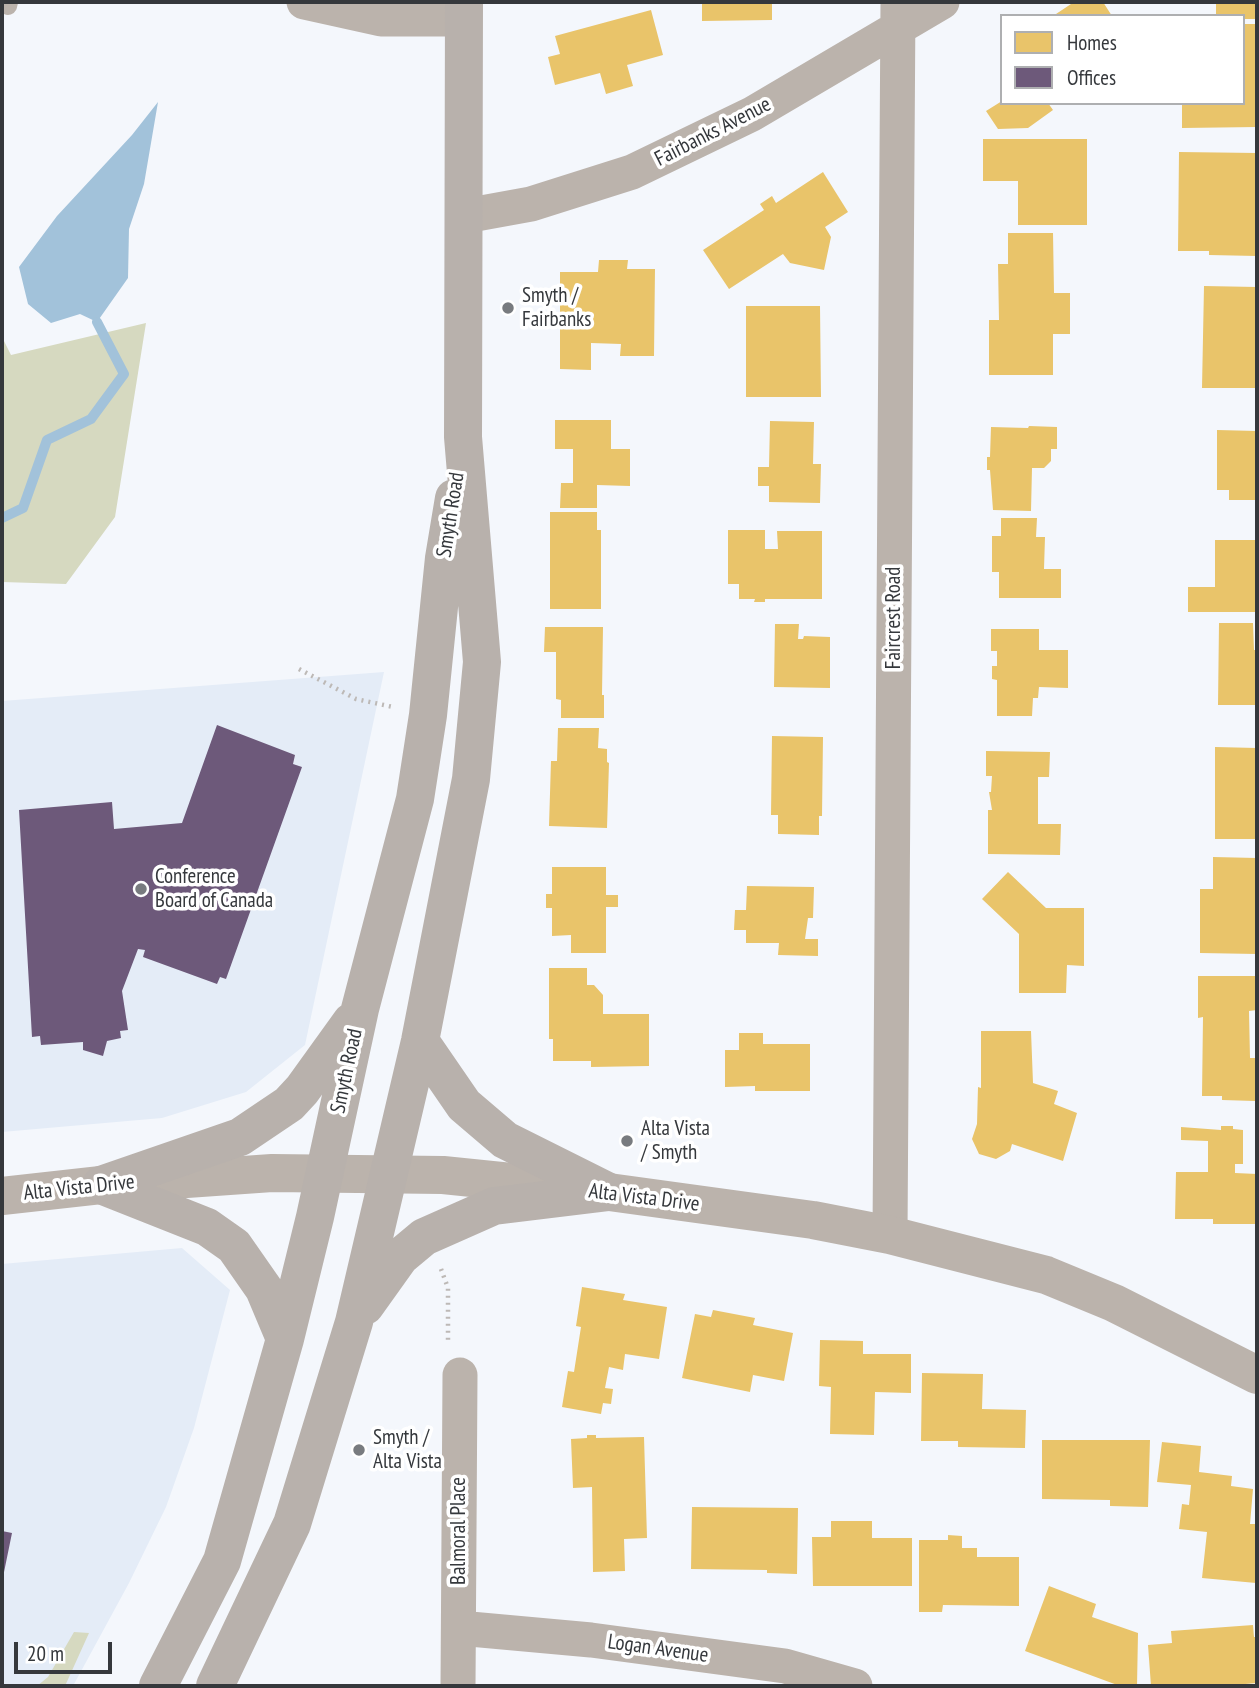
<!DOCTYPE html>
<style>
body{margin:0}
#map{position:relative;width:1259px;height:1688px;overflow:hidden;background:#f4f7fc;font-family:"PT Sans Narrow",sans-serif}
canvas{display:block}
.frame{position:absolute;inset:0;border:4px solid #35383c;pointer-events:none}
.legend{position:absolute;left:1000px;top:14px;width:245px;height:91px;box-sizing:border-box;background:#fff;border:2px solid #aeafb1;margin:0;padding:9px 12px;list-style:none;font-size:21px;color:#35383c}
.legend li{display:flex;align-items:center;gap:14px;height:35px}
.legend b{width:35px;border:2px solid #aeafb1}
.scale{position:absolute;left:14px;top:1642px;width:98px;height:32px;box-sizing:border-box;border:4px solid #35383c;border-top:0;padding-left:9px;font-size:21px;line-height:24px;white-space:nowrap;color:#35383c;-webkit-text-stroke:5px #fff;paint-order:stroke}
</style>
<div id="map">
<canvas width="1259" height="1688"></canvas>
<div class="frame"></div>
<ul class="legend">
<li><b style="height:19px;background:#e9c46a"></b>Homes</li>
<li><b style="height:19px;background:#6d597a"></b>Offices</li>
</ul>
<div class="scale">20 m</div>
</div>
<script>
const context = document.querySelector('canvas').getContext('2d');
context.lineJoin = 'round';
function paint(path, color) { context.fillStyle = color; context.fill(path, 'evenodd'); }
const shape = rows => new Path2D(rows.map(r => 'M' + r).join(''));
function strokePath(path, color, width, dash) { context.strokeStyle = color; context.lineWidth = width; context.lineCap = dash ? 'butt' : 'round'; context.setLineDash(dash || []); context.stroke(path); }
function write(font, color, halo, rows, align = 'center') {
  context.font = font + ' "PT Sans Narrow",sans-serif'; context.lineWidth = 7; context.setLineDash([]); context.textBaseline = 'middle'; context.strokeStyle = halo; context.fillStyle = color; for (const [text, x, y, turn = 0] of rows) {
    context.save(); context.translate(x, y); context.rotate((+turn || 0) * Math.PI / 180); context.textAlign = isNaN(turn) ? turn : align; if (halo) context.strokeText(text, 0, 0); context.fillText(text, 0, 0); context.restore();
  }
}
const built = shape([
 [384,672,305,1045,246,1092,162,1118,2,1132,2,701],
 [182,1248,230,1290,194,1428,166,1507,129,1583,73,1686,2,1686,2,1264]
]);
const forest = shape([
 [146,323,115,517,66,584,2,582,2,337,11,355],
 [74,1632,89,1633,65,1686,37,1686,48,1677]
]);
const water = shape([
 [158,102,144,184,129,229,128,278,97,322,80,314,51,323,28,304,19,267,57,216,132,135]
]);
const homes = shape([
 [702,2,772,2,772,20,702,21],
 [1074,2,1103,2,1112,16,1053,16],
 [1216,2,1257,2,1257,19,1243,19,1243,16,1216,16],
 [651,10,663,55,627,65,633,86,606,94,600,73,555,85,548,57,560,54,555,36],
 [1243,24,1257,24,1257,127,1182,128,1182,103,1243,103],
 [1002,101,1002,103,1048,103,1053,110,1028,128,998,129,986,111],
 [983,139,1087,139,1087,225,1018,225,1018,181,983,181],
 [1179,152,1257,153,1257,256,1209,255,1209,251,1178,251],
 [823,172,848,212,825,227,831,237,824,270,790,263,783,254,729,289,703,250,764,210,760,204,772,196,776,203],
 [1008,233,1053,233,1054,293,1070,293,1070,334,1053,334,1053,375,989,375,989,320,999,320,998,264,1008,264],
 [599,260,628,260,627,269,655,269,654,356,620,356,621,344,591,343,591,370,560,369,560,272,598,272],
 [1204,286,1257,287,1257,388,1202,388],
 [746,306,820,306,821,397,746,397],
 [555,420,611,420,611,449,630,449,630,486,597,485,597,508,560,508,561,483,573,483,573,449,555,449],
 [770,421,814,422,813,464,821,464,820,503,769,502,769,486,758,486,758,467,769,467],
 [1029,426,1057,427,1057,449,1051,449,1051,461,1044,468,1032,468,1031,511,993,510,990,470,987,470,987,457,990,457,991,427,1028,428],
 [1217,430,1257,431,1257,500,1229,500,1229,490,1217,490],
 [550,512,597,512,597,530,601,530,601,609,550,609],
 [1001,518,1037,518,1036,537,1045,537,1044,569,1061,569,1061,598,999,598,999,572,992,572,992,536,1001,536],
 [728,530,765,530,765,549,778,549,777,531,822,531,822,599,765,599,765,602,754,602,755,599,739,599,739,584,728,584],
 [1215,540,1257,540,1257,612,1188,612,1188,587,1215,587],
 [1219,623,1253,623,1254,650,1257,650,1257,705,1218,705],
 [775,624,799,624,798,639,803,639,804,636,830,637,830,688,774,687],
 [545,627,603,627,602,695,604,695,604,718,561,718,561,700,556,699,556,652,544,652],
 [991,629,1039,629,1039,650,1068,650,1068,688,1039,687,1038,698,1033,698,1032,716,997,716,997,680,992,679,992,666,997,666,997,651,991,651],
 [558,728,599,728,598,748,607,749,607,762,609,763,607,828,549,826,551,761,557,761],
 [772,736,823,737,822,816,819,816,819,835,778,834,778,815,771,815],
 [1215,747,1257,748,1257,839,1215,839],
 [986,751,1050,752,1049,777,1038,777,1038,824,1061,824,1060,855,988,854,988,810,992,810,989,792,991,792,992,776,986,776],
 [1213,857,1257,858,1257,954,1200,953,1200,889,1213,889],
 [552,867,606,867,606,895,618,895,618,907,606,907,606,953,571,953,571,935,552,936,552,908,546,908,546,894,552,894],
 [1008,872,1046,908,1084,908,1084,966,1067,965,1066,993,1019,993,1019,934,982,899],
 [747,886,814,887,813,918,808,918,805,939,818,939,818,956,778,955,779,943,746,943,746,930,734,930,735,910,746,910],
 [549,968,587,968,587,985,594,985,603,995,603,1014,649,1014,649,1066,591,1067,591,1061,553,1061,553,1039,549,1039],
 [1198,976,1257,976,1257,1010,1249,1011,1250,1058,1255,1058,1255,1101,1222,1100,1222,1096,1202,1096,1203,1017,1198,1018],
 [981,1031,1031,1031,1033,1083,1058,1091,1054,1104,1077,1113,1063,1161,1012,1144,1010,1151,996,1159,979,1154,972,1139,977,1124,978,1087,981,1088],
 [739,1033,763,1033,763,1044,810,1044,810,1091,755,1091,755,1086,725,1087,725,1050,739,1050],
 [1221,1126,1233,1126,1233,1129,1243,1130,1243,1164,1235,1164,1235,1173,1257,1174,1257,1224,1213,1224,1213,1219,1175,1219,1176,1172,1208,1172,1208,1141,1181,1140,1181,1127,1221,1130],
 [582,1287,625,1294,623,1300,667,1307,659,1359,625,1354,623,1370,609,1367,605,1388,613,1389,611,1404,603,1403,601,1414,562,1407,568,1371,574,1372,581,1327,576,1326],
 [713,1310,755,1318,753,1325,793,1333,784,1381,753,1375,750,1392,682,1378,695,1314,711,1317],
 [820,1340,863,1341,863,1354,911,1354,911,1393,875,1392,874,1435,830,1434,831,1387,819,1386],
 [922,1373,983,1374,982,1409,1026,1410,1025,1448,958,1447,958,1441,921,1441],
 [587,1435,596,1435,596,1438,644,1437,647,1538,624,1539,625,1571,593,1572,592,1487,573,1488,571,1439,587,1438],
 [1042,1440,1150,1440,1148,1507,1110,1506,1110,1500,1042,1499],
 [1162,1442,1201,1446,1199,1472,1232,1476,1231,1486,1253,1489,1250,1524,1257,1524,1256,1583,1202,1578,1207,1532,1179,1529,1182,1504,1189,1505,1191,1485,1157,1482],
 [692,1507,798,1508,797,1574,767,1573,767,1570,691,1569],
 [831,1521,872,1521,872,1538,912,1538,912,1586,813,1586,812,1537,831,1537],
 [948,1535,962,1536,962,1548,977,1548,977,1557,1019,1557,1019,1606,943,1605,942,1612,919,1612,919,1540,948,1540],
 [1049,1586,1096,1604,1092,1617,1138,1633,1137,1686,1120,1686,1025,1651],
 [1253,1625,1254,1637,1257,1637,1257,1683,1223,1686,1151,1686,1148,1645,1172,1643,1171,1631]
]);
const offices = shape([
 [217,725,295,755,293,764,302,767,226,979,220,977,217,984,143,957,145,950,138,949,122,991,128,1030,120,1031,121,1038,107,1041,103,1056,83,1050,83,1042,41,1045,40,1036,32,1037,19,810,112,802,114,829,182,823],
 [2,1531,12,1533,3,1577,2,1577]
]);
const stream = shape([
 [2,518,23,508,47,440,91,419,124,374,97,322]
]);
const path = shape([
 [299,669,356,699,393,707],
 [441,1269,448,1288,448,1343]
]);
const service = shape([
 [2,3,8,6,9,2]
]);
const minor = shape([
 [304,2,381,19,464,19],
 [465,216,531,204,632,172,752,114,942,2],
 [890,1235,898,2],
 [459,1628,591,1640,785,1666,855,1686],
 [458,1686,460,1375]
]);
const tertiary = shape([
 [2,1196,101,1185,272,1173,443,1175,609,1192,813,1220,890,1235,1046,1275,1114,1303,1257,1375]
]);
const secondary = shape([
 [420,1041,464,1105,505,1140,609,1192],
 [101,1185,240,1137,289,1104,302,1090,351,1022],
 [101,1185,207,1227,234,1246,264,1289,285,1339],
 [365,1306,400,1257,424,1237,494,1206,609,1192],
 [158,1686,222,1561,285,1339,315,1217,360,1009,415,799,428,715,444,558,454,498],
 [215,1686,292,1524,354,1322,420,1041,471,779,482,662,463,437,464,2]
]);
const markers = [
 [508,308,7,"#787b7f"],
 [141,889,7,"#787b7f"],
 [627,1141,7,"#787b7f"],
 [359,1450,7,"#787b7f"]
];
const streetNames = [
 ["Fairbanks Avenue",713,132,-27],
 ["Smyth Road",451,515,-81],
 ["Faircrest Road",894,618,-90],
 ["Smyth Road",347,1071,-78],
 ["Alta Vista Drive",79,1188,-6],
 ["Alta Vista Drive",644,1198,7],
 ["Balmoral Place",459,1531,-90],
 ["Logan Avenue",658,1649,8]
];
const poiNames = [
 ["Smyth /",522,296],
 ["Fairbanks",522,320],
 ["Conference",155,877],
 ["Board of Canada",155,901],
 ["Alta Vista",641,1129],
 ["/ Smyth",641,1153],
 ["Smyth /",373,1438],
 ["Alta Vista",373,1462]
];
paint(built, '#e4ecf7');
paint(forest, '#d6d9c0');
paint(water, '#a2c2da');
paint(homes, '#e9c46a');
paint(offices, '#6d597a');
strokePath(stream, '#a2c2da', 10);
strokePath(path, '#bdb9b6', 4.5, [2, 5]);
strokePath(service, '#bbb3ac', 18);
strokePath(minor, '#bbb3ac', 35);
strokePath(tertiary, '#bbb3ac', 38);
strokePath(secondary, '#b8b1ac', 38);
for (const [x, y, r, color] of markers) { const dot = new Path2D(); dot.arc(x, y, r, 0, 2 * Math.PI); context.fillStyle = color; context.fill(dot); strokePath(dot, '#fff', 2.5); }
write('21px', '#35383c', '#fff', streetNames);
write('21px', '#35383c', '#fff', poiNames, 'left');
</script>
